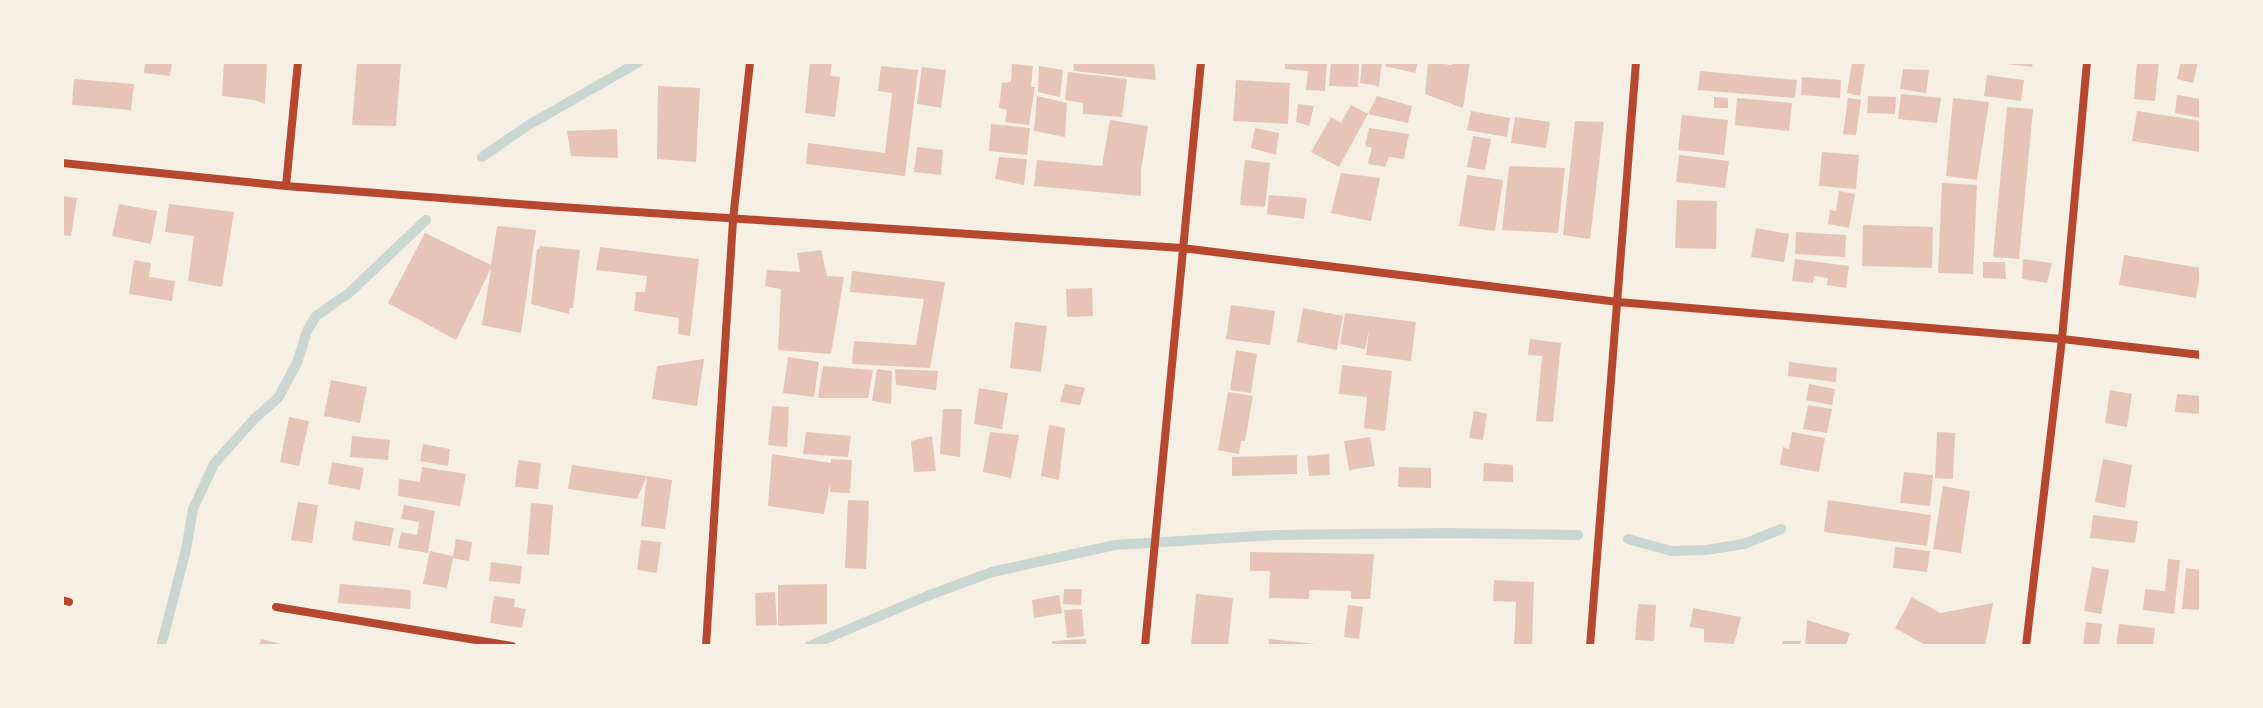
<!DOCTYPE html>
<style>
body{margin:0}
#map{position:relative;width:2263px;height:708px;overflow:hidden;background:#f6efe4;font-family:"Nunito Sans",sans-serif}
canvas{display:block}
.frame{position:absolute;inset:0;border:64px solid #f6efe4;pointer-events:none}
</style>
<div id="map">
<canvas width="2263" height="708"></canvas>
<div class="frame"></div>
</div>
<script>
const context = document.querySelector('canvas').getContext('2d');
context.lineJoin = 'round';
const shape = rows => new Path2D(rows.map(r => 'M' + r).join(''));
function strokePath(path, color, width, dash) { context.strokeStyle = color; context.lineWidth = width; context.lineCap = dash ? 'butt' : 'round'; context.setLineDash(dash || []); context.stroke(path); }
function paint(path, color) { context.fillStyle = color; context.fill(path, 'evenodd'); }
const stream = shape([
 [482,157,527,126,639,62],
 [1628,539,1671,551,1706,550,1744,544,1781,529],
 [161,646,186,550,193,509,214,464,254,419,278,398,297,363,307,331,316,316,349,293,426,220],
 [809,646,927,596,992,572,1115,545,1275,535,1449,533,1578,535]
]);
const building = shape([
 [145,62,172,62,170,76,144,73],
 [224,62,267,62,265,104,254,100,222,96],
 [357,62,401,62,396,126,352,125],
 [810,62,832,62,830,76,840,77,835,117,805,113],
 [1073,62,1154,62,1156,80,1074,71],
 [1285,62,1327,62,1325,91,1306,90,1308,71,1285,69],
 [1331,62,1359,62,1358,87,1329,86],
 [1362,62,1382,62,1379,86,1360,83],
 [1386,62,1418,62,1415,73,1385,66],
 [1428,62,1452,65,1452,62,1470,62,1463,108,1425,94],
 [1852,62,1865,62,1860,96,1847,93],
 [2007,62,2033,62,2032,67,2006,64],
 [2137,62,2159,62,2155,101,2134,99],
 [2181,62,2198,62,2193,83,2177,79],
 [1012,64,1033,66,1031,87,1035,87,1029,125,1005,122,1007,110,999,108,1002,83,1011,82],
 [881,66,918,70,905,176,806,164,808,143,885,153,892,93,878,91],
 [1039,66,1063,70,1060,97,1038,92],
 [922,67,946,70,941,108,917,104],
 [1903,69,1929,70,1926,93,1900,89],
 [1700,71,1797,80,1795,98,1698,90],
 [1068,72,1127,79,1122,117,1083,114,1083,103,1065,100],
 [1987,75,2024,80,2021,101,1984,96],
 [1802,77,1841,80,1840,98,1801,95],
 [74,79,134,84,131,110,72,105],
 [1236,80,1290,83,1288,124,1233,121],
 [658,86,700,88,696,162,657,159],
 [1901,94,1941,98,1937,123,1898,119],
 [2177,95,2201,99,2201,118,2175,113],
 [1037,96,1067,103,1065,137,1034,131],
 [1377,96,1412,106,1408,123,1368,114],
 [1868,96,1896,97,1895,114,1867,113],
 [1714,97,1728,98,1728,108,1714,108],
 [1737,98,1792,103,1789,131,1735,125],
 [1848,98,1861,100,1856,135,1843,134],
 [1953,98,1989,102,1977,180,1946,176],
 [1298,104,1314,106,1309,126,1296,122],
 [1351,105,1368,114,1339,167,1311,152,1331,117,1341,123],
 [2007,107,2033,109,2019,259,1993,257],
 [1471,111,1510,118,1507,137,1467,130],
 [2137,111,2201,121,2199,152,2132,141],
 [1682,115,1728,120,1724,155,1678,150],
 [1515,117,1550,122,1546,148,1511,143],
 [1110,120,1148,126,1141,170,1141,196,1034,186,1037,160,1102,166],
 [1575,121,1604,122,1590,239,1563,235],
 [991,124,1030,128,1027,155,989,151],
 [1255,128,1279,133,1276,155,1251,148],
 [1369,128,1409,134,1404,159,1389,157,1385,167,1369,164,1368,162,1372,148,1365,146],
 [617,129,618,158,571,156,567,131],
 [1473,136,1491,139,1485,170,1467,167],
 [917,147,943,150,941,175,914,172],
 [1822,152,1859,155,1856,189,1819,186],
 [1679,155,1729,161,1725,188,1676,182],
 [999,157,1027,159,1024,185,995,179],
 [1245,160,1270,163,1265,207,1240,205],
 [1509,166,1565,168,1558,233,1502,230],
 [1341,173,1380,178,1371,221,1331,213],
 [1467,175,1503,180,1495,231,1459,226],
 [1942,183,1977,185,1973,274,1938,273],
 [1839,191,1855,194,1849,228,1828,224,1830,210,1836,211],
 [1269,195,1307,198,1304,219,1267,214],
 [62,196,77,198,71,236,62,235],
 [1677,200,1717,201,1716,249,1675,248],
 [119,204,157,211,151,244,112,236],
 [169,204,234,212,222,287,188,281,194,236,165,232],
 [1863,225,1933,227,1932,268,1862,266],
 [499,226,536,230,521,333,482,325,491,268,456,340,388,303,425,233,491,265,497,227],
 [1756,228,1789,234,1784,262,1751,257],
 [1796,232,1846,235,1845,257,1795,254],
 [540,246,580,250,573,308,570,308,569,314,531,304,537,249,539,249],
 [600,247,699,259,690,336,678,334,679,318,634,311,636,292,645,292,647,276,596,270],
 [821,250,827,276,844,277,831,354,778,350,781,289,765,286,767,270,800,272,797,253],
 [2124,255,2201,268,2196,298,2119,285],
 [1795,259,1849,266,1846,288,1827,285,1828,278,1814,276,1813,283,1792,281],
 [2023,259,2052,263,2047,283,2022,279],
 [134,260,151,263,149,277,175,281,172,301,129,294],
 [1983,262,2005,262,2006,279,1983,278],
 [852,271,945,282,930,368,852,364,854,341,916,345,924,299,850,292],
 [1092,288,1093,316,1067,317,1066,289],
 [1231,305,1275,311,1270,345,1226,339],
 [1303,308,1343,316,1337,350,1297,342],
 [1345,313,1416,322,1411,361,1366,355,1369,330,1365,349,1340,344],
 [1015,322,1047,326,1041,372,1010,368],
 [1530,339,1561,343,1553,422,1536,421,1542,356,1528,355],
 [1236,350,1257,354,1251,393,1230,390],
 [788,357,819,362,814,397,783,393],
 [704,359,697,406,652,399,657,366],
 [1789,362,1837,368,1836,382,1788,376],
 [1342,365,1392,371,1385,431,1364,428,1367,397,1339,394],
 [823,366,873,370,868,398,818,398],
 [877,369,892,371,891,404,872,401],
 [895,369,938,371,936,390,896,385],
 [331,380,367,387,360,423,324,416],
 [1065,384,1085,388,1080,405,1060,402],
 [1809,384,1835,389,1832,405,1806,400],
 [979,388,1008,393,1002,429,974,424],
 [2110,390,2132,394,2127,427,2105,423],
 [1228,392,1253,396,1245,441,1241,441,1239,454,1218,450],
 [2177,394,2201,396,2201,414,2175,412],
 [1808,405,1832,409,1827,433,1803,429],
 [772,406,789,407,787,447,768,445],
 [943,409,962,409,960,457,940,454],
 [1474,411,1487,414,1483,440,1469,438],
 [289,417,309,421,299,466,280,462],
 [1049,425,1065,428,1059,480,1041,476],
 [806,432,851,436,848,457,803,454],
 [990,432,1019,435,1011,478,983,472],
 [1792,432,1825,438,1819,472,1780,465,1783,447,1789,449],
 [1937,432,1955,433,1953,479,1935,478],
 [352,436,390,440,388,460,350,457],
 [932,436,936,471,914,472,911,441],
 [1370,437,1375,466,1349,470,1344,441],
 [423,444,450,449,448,466,420,461],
 [772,454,831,463,831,459,852,460,850,493,830,492,830,484,824,514,768,506],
 [1329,454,1330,475,1309,476,1307,456],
 [1297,455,1297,474,1232,476,1232,457],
 [2103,459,2132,465,2125,508,2095,502],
 [518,460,541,463,538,489,515,487],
 [332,462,364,468,360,490,328,484],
 [1484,463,1513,465,1513,482,1483,481],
 [572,465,647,476,637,499,568,489],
 [422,467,466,474,460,506,398,496,399,479,420,482],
 [1399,467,1431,468,1431,488,1398,487],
 [1904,472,1933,475,1930,506,1900,503],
 [647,476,672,480,665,529,641,526],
 [1943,486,1970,491,1961,553,1933,549],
 [848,500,869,501,866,569,845,568],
 [1828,500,1931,515,1927,546,1824,532],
 [298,502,318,505,312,543,291,540],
 [531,503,553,505,549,555,527,554],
 [404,505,435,511,428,553,398,548,401,532,417,535,419,522,401,519],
 [2093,515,2138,521,2135,543,2090,538],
 [355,521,394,528,390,546,352,540],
 [456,539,472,542,469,561,453,558,447,588,423,584,430,551,453,556],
 [641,540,661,542,657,573,637,570],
 [1895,547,1930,551,1927,572,1893,568],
 [1250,552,1374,554,1370,599,1351,599,1351,591,1309,590,1309,599,1269,598,1270,571,1250,571],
 [2168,559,2180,560,2174,614,2143,610,2145,589,2165,591],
 [491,562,522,566,520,584,489,581],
 [2092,567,2109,570,2101,614,2084,611],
 [2186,568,2201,570,2200,610,2182,609],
 [1494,580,1534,582,1532,646,1514,646,1516,602,1493,601],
 [340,584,411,590,410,609,338,603],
 [827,584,827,624,778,626,778,585],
 [1064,589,1082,589,1081,605,1063,604],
 [775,592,777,625,756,626,755,593],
 [1196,594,1233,598,1228,646,1191,646],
 [1059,595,1062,613,1034,618,1032,600],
 [494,596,515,599,514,607,526,609,522,628,490,623],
 [1912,597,1940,613,1993,603,1985,646,1927,646,1895,628],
 [1638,604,1656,605,1654,641,1635,640],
 [1348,605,1363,607,1359,639,1344,637],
 [1693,608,1741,617,1734,644,1704,642,1704,629,1690,627],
 [1082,609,1084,636,1067,638,1064,610],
 [1807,620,1850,633,1846,646,1805,646],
 [2086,622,2102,624,2099,646,2083,646],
 [2119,624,2155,628,2153,646,2116,646],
 [261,639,285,645,284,646,259,646],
 [1086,639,1086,646,1052,646,1052,641],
 [1269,639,1316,644,1316,646,1268,646],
 [1783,641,1801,641,1800,646,1782,646]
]);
const minor = shape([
 [62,163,286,186,545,206,1182,248,1618,302,2062,339,2201,355],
 [286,186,298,62],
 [62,600,69,602],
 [276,607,512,646],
 [706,646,733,220,750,62],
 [1145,646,1201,62],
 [1590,646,1636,62],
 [2026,646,2062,339,2087,62]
]);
strokePath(stream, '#c9d6d2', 10);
paint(building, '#e6c5b7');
strokePath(minor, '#b5482f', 8);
</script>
